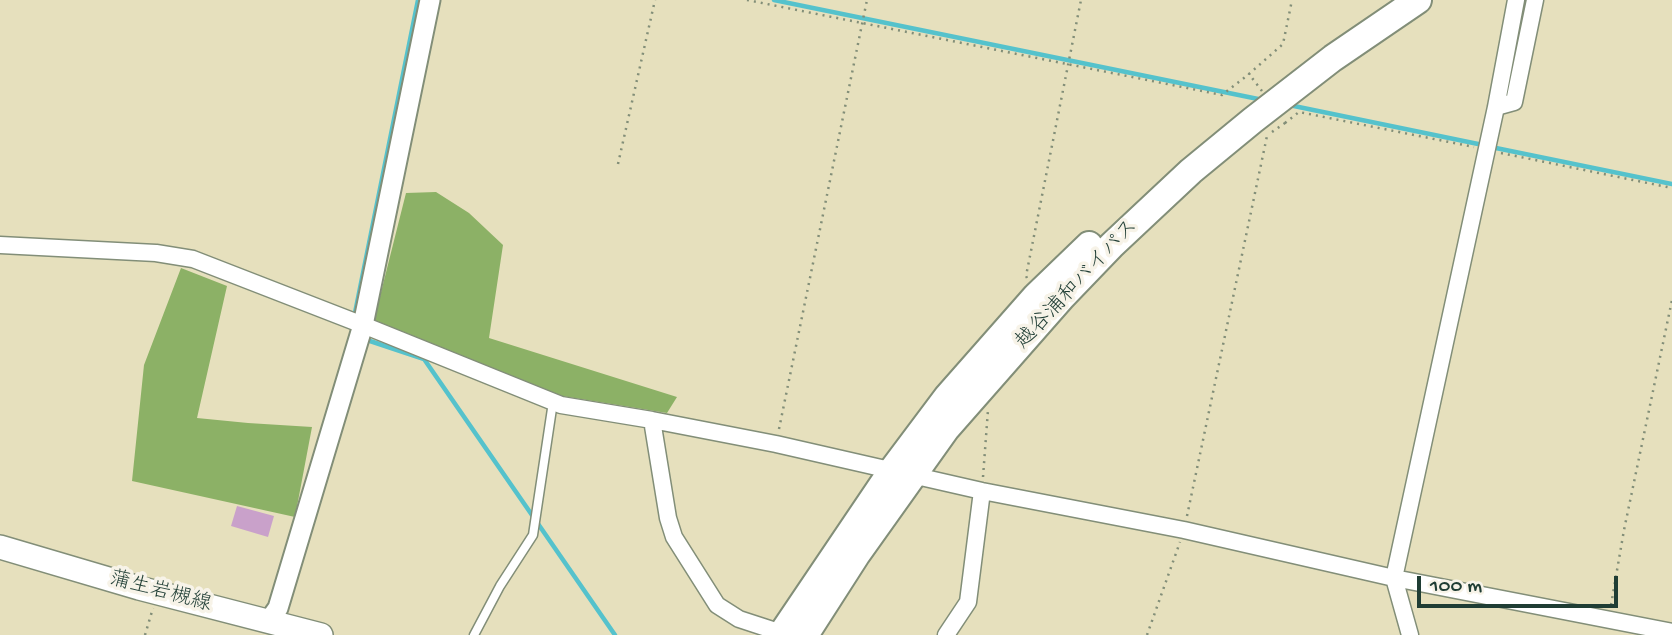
<!DOCTYPE html>
<meta charset="utf-8">
<style>
body{margin:0}
#map{position:relative;width:1672px;height:635px;overflow:hidden;background:#e6e0bd;font-family:"Gochi Hand",sans-serif}
canvas{display:block}
.scale{position:absolute;left:1417px;top:576px;width:201px;height:32px;box-sizing:border-box;border:4px solid #1f3d34;border-top:0;padding-left:9px;font-size:21px;line-height:24px;white-space:nowrap;color:#1f3d34;-webkit-text-stroke:5px #f7f3e8;paint-order:stroke}
</style>
<div id="map">
<canvas width="1672" height="635"></canvas>
<div class="scale">100 m</div>
</div>
<script>
const context = document.querySelector('canvas').getContext('2d');
context.lineJoin = 'round';
function paint(path, color) { context.fillStyle = color; context.fill(path, 'evenodd'); }
const shape = rows => new Path2D(rows.map(r => 'M' + r).join(''));
function strokePath(path, color, width, dash) { context.strokeStyle = color; context.lineWidth = width; context.lineCap = dash ? 'butt' : 'round'; context.setLineDash(dash || []); context.stroke(path); }
function write(font, color, halo, rows, align = 'center') {
  context.font = font + ' "Gochi Hand","Klee One",sans-serif'; context.lineWidth = 7; context.setLineDash([]); context.textBaseline = 'middle'; context.strokeStyle = halo; context.fillStyle = color; for (const [text, x, y, turn = 0] of rows) {
    context.save(); context.translate(x, y); context.rotate((+turn || 0) * Math.PI / 180); context.textAlign = isNaN(turn) ? turn : align; if (halo) context.strokeText(text, 0, 0); context.fillText(text, 0, 0); context.restore();
  }
}
const forest = shape([
 [436,192,469,213,503,245,489,338,677,397,667,413,562,396,374,320,406,193],
 [181,268,227,286,197,418,248,423,312,427,295,517,132,481,144,365]
]);
const stream = shape([
 [774,0,1263,100],
 [1289,105,1483,145],
 [1491,147,1672,184],
 [354,318,418,0],
 [364,339,424,359,615,635]
]);
const building = shape([
 [237,506,274,516,268,537,231,526]
]);
const path = shape([
 [747,0,1222,95,1249,74],
 [1262,91,1249,74,1283,44,1292,0],
 [1285,123,1299,112,1474,147],
 [1272,132,1285,123,1283,121],
 [1501,153,1672,188],
 [618,164,655,0],
 [1027,278,1026,276,1081,0],
 [779,429,867,0],
 [983,477,988,410],
 [1187,516,1267,136],
 [1611,605,1624,530,1672,300],
 [145,635,153,608],
 [1147,635,1180,542]
]);
const service = shape([
 [474,635,500,586,533,535,553,402]
]);
const minor = shape([
 [1496,107,1514,102,1535,0],
 [0,245,156,253,193,259,363,325,561,405,652,420,776,444,982,491,1184,530,1394,578,1672,632],
 [652,420,668,518,674,537,717,605,739,619,782,633],
 [946,635,968,602,982,491],
 [1410,635,1394,578,1496,107,1516,0]
]);
const tertiary = shape([
 [268,622,278,608,363,325,430,0]
]);
const secondary = shape([
 [0,547,139,588,321,635]
]);
const trunk = shape([
 [781,635,893,469,947,397,1036,296,1089,245],
 [805,635,857,554,946,429,1062,297,1112,245,1191,171,1253,120,1333,58,1418,0]
]);
const streetNames = [
 ["越谷浦和バイパス",1078,285,-47],
 ["蒲生岩槻線",160,593,15]
];
paint(forest, '#8cb166');
strokePath(stream, '#55c2cc', 4.5);
paint(building, '#c9a1ca');
strokePath(service, '#828e78', 11);
strokePath(minor, '#828e78', 19);
strokePath(tertiary, '#828e78', 23);
strokePath(secondary, '#828e78', 26);
strokePath(trunk, '#828e78', 30);
strokePath(path, '#828e78', 2.5, [2, 5]);
strokePath(service, '#fff', 8);
strokePath(minor, '#fff', 16);
strokePath(tertiary, '#fff', 19);
strokePath(secondary, '#fff', 23);
strokePath(trunk, '#fff', 26);
write('21px', '#1f3d34', '#f7f3e8', streetNames);
</script>
